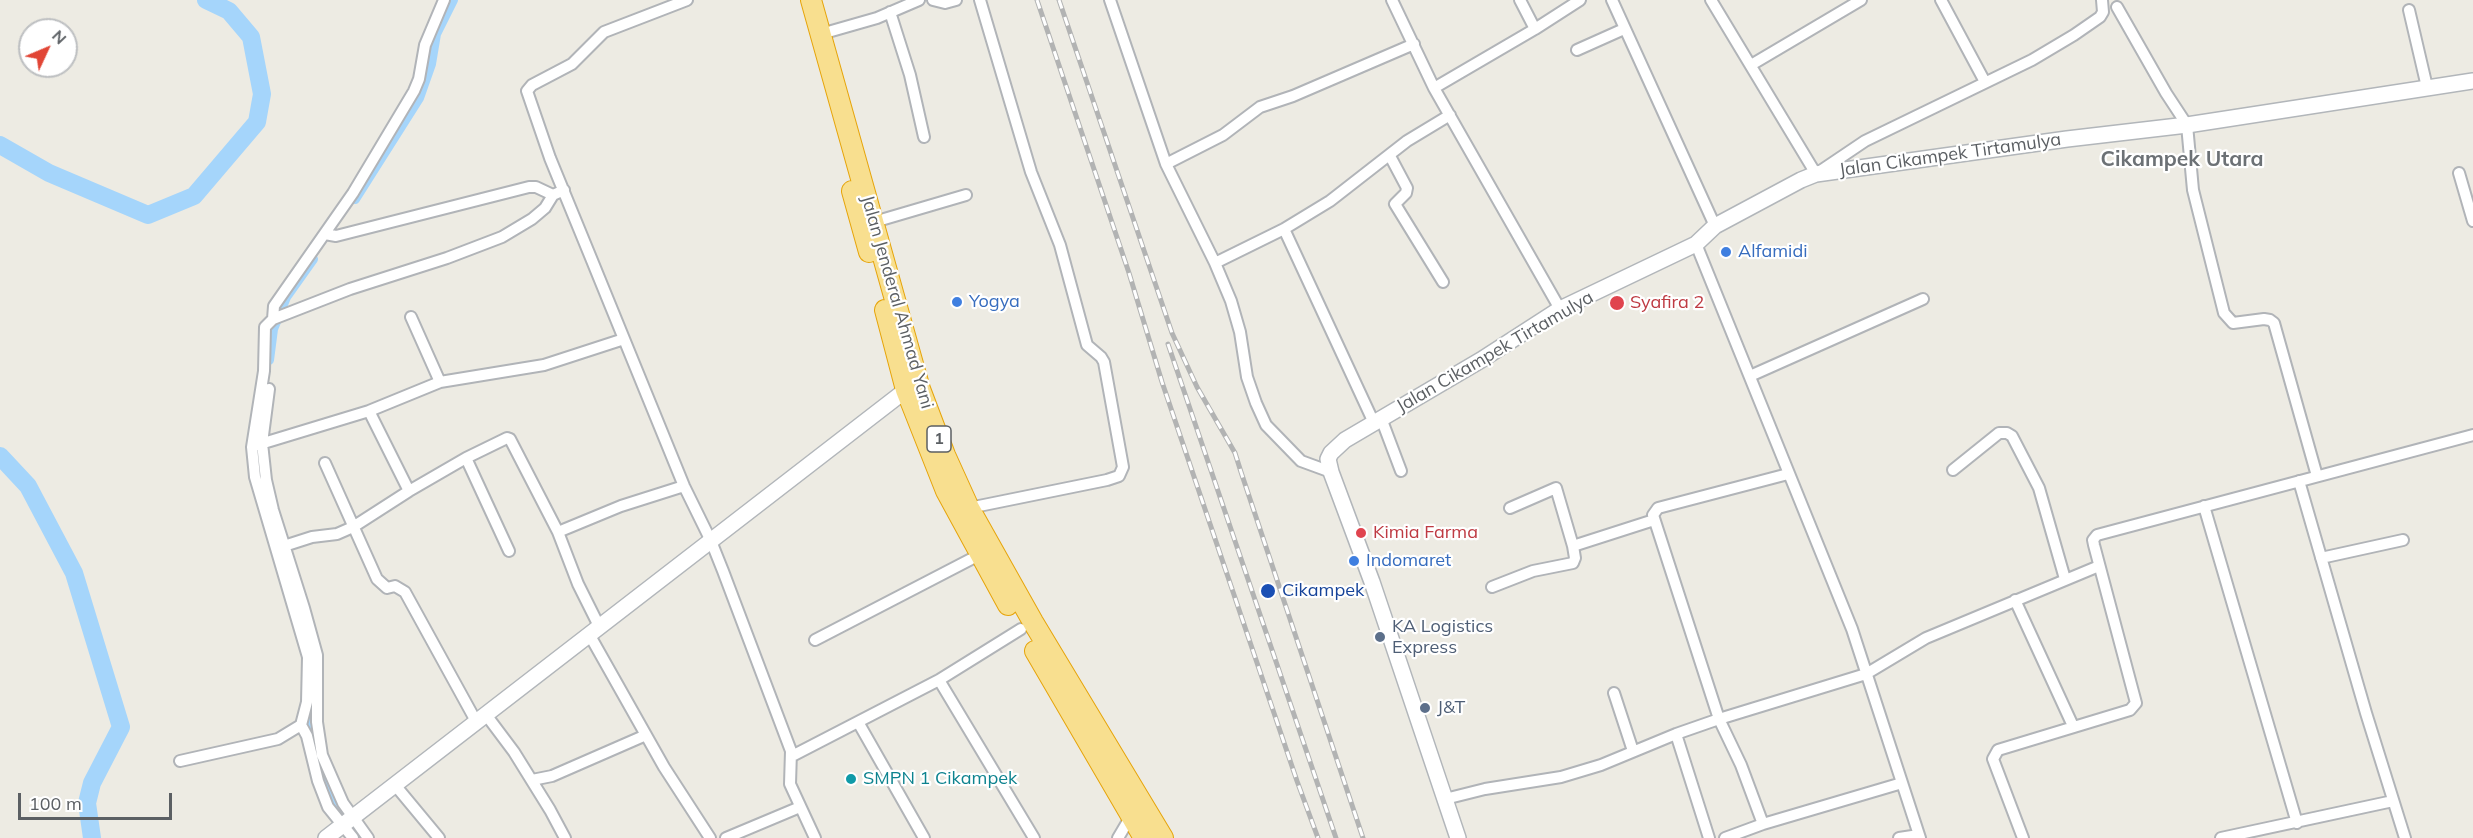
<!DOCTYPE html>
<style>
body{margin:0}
#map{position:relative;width:2473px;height:838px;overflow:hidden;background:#edebe3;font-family:Mulish,sans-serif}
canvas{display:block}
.north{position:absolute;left:18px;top:18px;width:60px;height:60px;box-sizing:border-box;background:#fff;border:2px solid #bdbfc1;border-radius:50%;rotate:46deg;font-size:16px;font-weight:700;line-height:24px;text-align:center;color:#5b5f63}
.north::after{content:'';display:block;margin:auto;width:21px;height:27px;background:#e14535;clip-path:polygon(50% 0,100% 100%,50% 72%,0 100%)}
.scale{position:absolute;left:18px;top:793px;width:154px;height:27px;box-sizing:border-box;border:3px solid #5b5f63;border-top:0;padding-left:8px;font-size:18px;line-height:21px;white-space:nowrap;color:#5b5f63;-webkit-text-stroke:4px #fff;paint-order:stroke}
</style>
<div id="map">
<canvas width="2473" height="838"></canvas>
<div class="north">N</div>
<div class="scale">100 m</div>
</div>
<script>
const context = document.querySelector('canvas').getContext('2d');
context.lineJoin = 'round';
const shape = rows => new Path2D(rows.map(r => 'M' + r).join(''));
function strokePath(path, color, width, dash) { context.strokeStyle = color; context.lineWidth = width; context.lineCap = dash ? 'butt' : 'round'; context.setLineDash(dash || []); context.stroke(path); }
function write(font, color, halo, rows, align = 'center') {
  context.font = font + ' Mulish,sans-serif'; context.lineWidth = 4.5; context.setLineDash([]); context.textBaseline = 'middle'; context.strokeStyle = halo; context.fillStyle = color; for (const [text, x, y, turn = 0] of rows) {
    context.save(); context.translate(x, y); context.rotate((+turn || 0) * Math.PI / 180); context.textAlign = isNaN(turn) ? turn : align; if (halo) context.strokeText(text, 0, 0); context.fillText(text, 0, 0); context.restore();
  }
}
const canal = shape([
 [355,199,419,98,431,64,436,34,453,0],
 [269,360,273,329,286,297,313,259],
 [312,694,310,728,312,744],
 [317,759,332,796,359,838]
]);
const river = shape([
 [0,145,49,173,148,215,194,196,257,122,262,94,251,37,229,11,206,0],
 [0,456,28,486,74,573,121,727,92,783,87,803,92,838]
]);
const street = shape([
 [687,0,604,32,572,64,532,85,527,91,550,158,591,258,684,486,711,541,723,571,791,751,790,784,815,838],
 [933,0,945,3,956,0],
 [1110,0,1166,164,1215,263,1231,301,1240,332,1247,377,1256,403,1266,425,1301,461,1331,472],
 [1392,0,1434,88,1560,309],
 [1520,0,1535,29],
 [1612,0,1715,226],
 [1711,0,1816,174,1865,141,2032,60,2074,35,2100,17,2103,12,2102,0],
 [1941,0,1985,82],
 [2117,7,2166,93,2187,125,2193,190,2224,313,2233,323,2264,319,2270,320,2274,323,2317,476],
 [2409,10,2427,87],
 [890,12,910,75,924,137],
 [821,34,877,18,919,0],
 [1577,50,1624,29],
 [1751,65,1861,0],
 [1434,88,1535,29,1580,0],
 [1390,156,1407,188,1406,193,1395,204,1443,282],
 [1166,164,1223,135,1260,107,1293,96,1414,44],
 [2459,173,2473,221],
 [874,222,966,195],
 [1284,229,1374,423],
 [325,234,336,236,529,187,536,187,553,195],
 [1696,244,1852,629,1920,838],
 [1215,263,1284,229,1330,201,1407,141,1450,115],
 [411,317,440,382],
 [273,319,274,306,353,193,414,91,419,79,425,45,444,0],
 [1750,376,1923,299],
 [269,389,262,443,266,480,273,510,304,608,317,655,317,722,322,755,343,803,368,838],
 [369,411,409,491],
 [1381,418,1401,471],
 [257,445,369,411,440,382,544,365,624,339],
 [466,458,509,551],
 [325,463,377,579,387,588,395,586,405,592,477,723],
 [1953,470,1999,433,2007,433,2012,436,2039,488,2065,579],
 [2299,481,2366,713,2405,838],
 [2204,506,2297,823],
 [969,508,1107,480,1119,476,1123,467,1104,362,1101,357,1087,345,1060,245,1031,172,980,0],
 [1510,508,1556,488,1573,546,1654,520],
 [558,532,621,506,684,486],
 [284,546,312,537,337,534,353,527,409,491,466,458,507,438,510,439,558,532,578,584,599,626],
 [2321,558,2403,540],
 [1492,587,1533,571,1573,563,1575,558,1573,546],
 [2015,600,2073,726],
 [589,634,664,767,710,838],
 [815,640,979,555],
 [939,680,1034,838],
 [1614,693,1633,751],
 [487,716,514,752,550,810,565,838],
 [858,722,924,838],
 [301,725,307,702,308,657,255,477,252,447,264,371,265,327,273,319,350,289,447,258,502,237,532,219,545,208,553,195,564,190],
 [1676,734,1709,838],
 [792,756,939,680,1021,629],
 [180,761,278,739,301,725,307,736,318,781,328,807,353,838],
 [532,780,552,776,646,735],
 [395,785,439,838],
 [1445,799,1485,789,1561,777,1601,765,1676,734,1719,719,1866,674,1926,638,2099,566],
 [1763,824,1741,765,1719,719,1653,515,1658,508,1788,474],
 [726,838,800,807],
 [1118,838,1131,816],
 [1725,838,1763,824,1902,783],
 [1899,838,1919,835],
 [2023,838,1993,759,1998,750,2130,710,2136,703,2094,545,2093,540,2097,535,2473,435],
 [2221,838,2393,801]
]);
const secondary = shape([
 [326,838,906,390,914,389],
 [1458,838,1372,582,1331,472,1328,459,1331,453,1345,440,1481,360,1560,309,1696,244,1715,226,1801,180,1816,174,2067,139,2187,125,2473,81]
]);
const highway = shape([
 [811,0,920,389,945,455,969,508,1033,622,1163,838],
 [852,191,869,252],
 [885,310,906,390,946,491,1008,605],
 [1035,651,1144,838]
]);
const rail = shape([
 [1037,0,1129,273,1162,382,1297,781,1318,838],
 [1059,0,1172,333,1197,387,1235,453,1241,472,1363,838],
 [1168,344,1336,838]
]);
const markers = [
 [1726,252,6,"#3f7fe0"],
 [957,302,6,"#3f7fe0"],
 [1617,303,8,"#e0444e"],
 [1361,533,6,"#e0444e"],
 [1354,561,6,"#3f7fe0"],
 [1268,591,8,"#1a4fb4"],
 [1380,637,6,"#5c6f8a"],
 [1425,708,6,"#5c6f8a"],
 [851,779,6,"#0f9aa8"]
];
const shields = [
 [939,439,24]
];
const shieldNames = [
 ["1",939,439]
];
const streetNames = [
 ["Jalan Cikampek Tirtamulya",1950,155,-8],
 ["Jalan Jenderal Ahmad Yani",897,302,74],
 ["Jalan Cikampek Tirtamulya",1495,352,-30]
];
const shopNames = [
 ["Alfamidi",1738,252],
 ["Yogya",969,302],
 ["Indomaret",1366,561]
];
const healthNames = [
 ["Syafira 2",1630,303],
 ["Kimia Farma",1373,533]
];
const transitNames = [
 ["Cikampek",1282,591]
];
const serviceNames = [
 ["KA Logistics",1392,627],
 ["Express",1392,648],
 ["J&T",1437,708]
];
const cultureNames = [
 ["SMPN 1 Cikampek",863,779]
];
const quarterNames = [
 ["Cikampek Utara",2182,160]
];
strokePath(canal, '#a5d5fb', 10);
strokePath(river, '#a5d5fb', 18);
strokePath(street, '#b1b4b8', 14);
strokePath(secondary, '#b2b6ba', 18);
strokePath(highway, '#e6a40a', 22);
strokePath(street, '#fff', 10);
strokePath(secondary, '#fff', 15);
strokePath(highway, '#f8df8f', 20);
strokePath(rail, '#b2b3b3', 5);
strokePath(rail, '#fff', 3, [9]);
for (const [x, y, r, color] of markers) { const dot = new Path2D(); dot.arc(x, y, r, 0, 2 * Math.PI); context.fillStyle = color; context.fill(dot); strokePath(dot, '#fff', 2); }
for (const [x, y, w] of shields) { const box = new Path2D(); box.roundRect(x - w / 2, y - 13, w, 26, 4.5); context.fillStyle = '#fff'; context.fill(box); strokePath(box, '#5b5f63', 1.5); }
write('bold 16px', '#5b5f63', null, shieldNames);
write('18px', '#5b5f63', '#fff', streetNames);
write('18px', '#366cbe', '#fff', shopNames, 'left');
write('18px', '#be3a42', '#fff', healthNames, 'left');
write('18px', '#164399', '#fff', transitNames, 'left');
write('18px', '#4e5e75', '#fff', serviceNames, 'left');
write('18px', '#0d838f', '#fff', cultureNames, 'left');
write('bold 21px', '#6c7175', '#fff', quarterNames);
</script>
